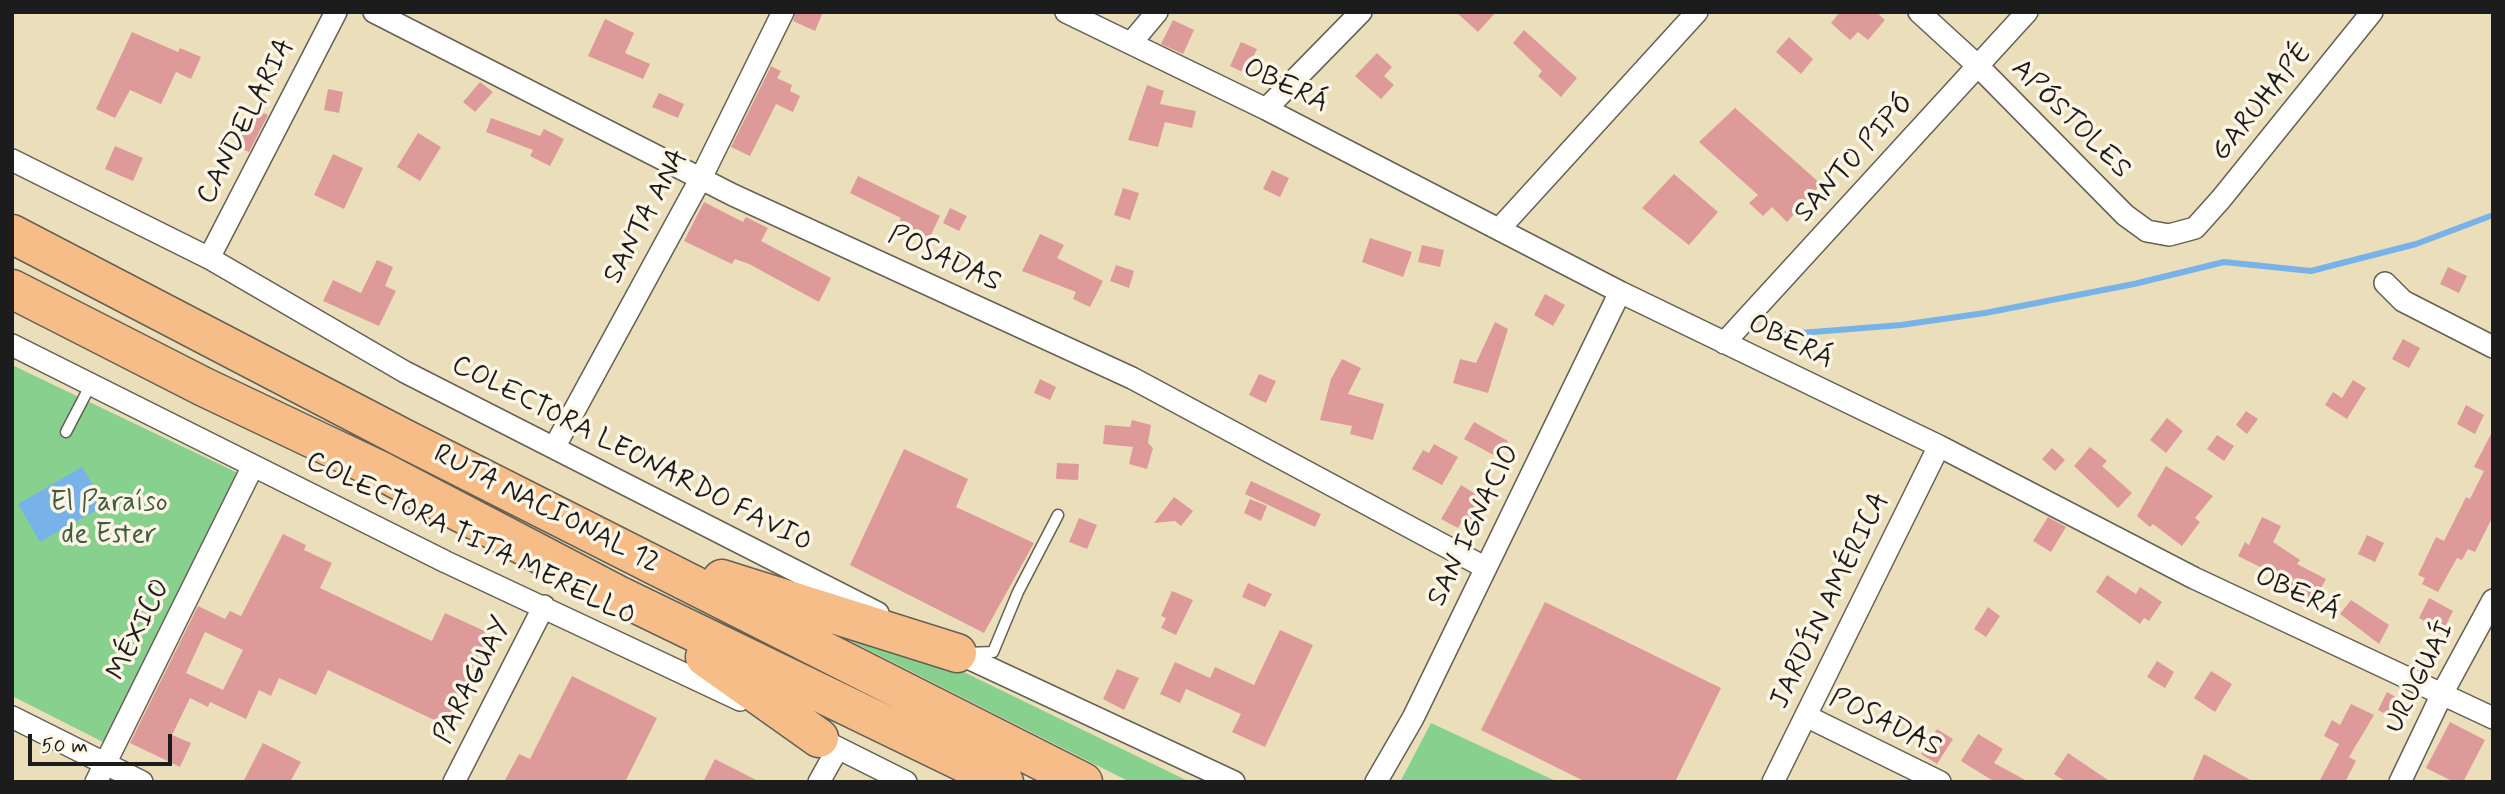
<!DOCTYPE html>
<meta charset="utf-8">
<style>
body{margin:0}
#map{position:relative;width:2505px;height:794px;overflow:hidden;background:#ebdfbb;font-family:Mynerve,sans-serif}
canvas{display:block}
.frame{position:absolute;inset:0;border:14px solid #1c1c1c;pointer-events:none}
.scale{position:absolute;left:28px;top:734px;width:144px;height:32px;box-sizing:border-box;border:4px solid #1c1c1c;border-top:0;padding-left:9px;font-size:21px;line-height:24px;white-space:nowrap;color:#1c1c1c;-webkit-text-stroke:5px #fcf5e5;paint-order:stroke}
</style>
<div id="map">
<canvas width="2505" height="794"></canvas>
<div class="frame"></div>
<div class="scale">50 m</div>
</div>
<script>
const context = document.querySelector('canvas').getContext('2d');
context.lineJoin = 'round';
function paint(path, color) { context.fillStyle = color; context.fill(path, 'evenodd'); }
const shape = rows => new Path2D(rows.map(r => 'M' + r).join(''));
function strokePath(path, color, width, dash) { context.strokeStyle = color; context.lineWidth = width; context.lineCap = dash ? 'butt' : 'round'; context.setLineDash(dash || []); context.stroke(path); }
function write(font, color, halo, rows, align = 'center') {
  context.font = font + ' Mynerve,sans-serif'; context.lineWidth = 7; context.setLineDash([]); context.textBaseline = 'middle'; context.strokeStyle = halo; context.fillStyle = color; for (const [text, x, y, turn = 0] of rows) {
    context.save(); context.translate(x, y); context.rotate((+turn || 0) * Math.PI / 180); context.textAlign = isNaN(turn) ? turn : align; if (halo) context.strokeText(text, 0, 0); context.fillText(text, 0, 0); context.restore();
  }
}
const green = shape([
 [12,365,240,474,109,745,12,696],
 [821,626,908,645,1190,782,1130,782],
 [1431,723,1558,782,1400,782]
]);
const water = shape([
 [82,467,105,505,40,542,18,504]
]);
const stream = shape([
 [1775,335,1901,325,1985,313,2134,284,2224,262,2311,271,2416,244,2493,215]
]);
const building = shape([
 [796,12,823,12,815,31,793,21],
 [1456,12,1496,12,1478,32],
 [1840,12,1876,12,1885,20,1868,40,1858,32,1850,40,1831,23],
 [605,19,634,33,625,53,650,64,643,79,588,56],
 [1173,20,1194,30,1183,54,1161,44],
 [1524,30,1577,78,1561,97,1538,76,1542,71,1513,43],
 [132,32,178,52,180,48,201,57,191,79,176,72,161,104,130,90,115,118,96,109],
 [1789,37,1813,59,1801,74,1776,52],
 [1241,42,1257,49,1245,73,1230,66],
 [1377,53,1392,67,1384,76,1394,85,1381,99,1355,76],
 [771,66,781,71,777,78,792,85,790,91,800,96,793,112,776,104,750,156,731,147],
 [480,82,493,92,475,112,463,102],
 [1147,85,1164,91,1160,104,1196,111,1192,128,1165,122,1158,147,1128,140],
 [328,89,343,92,339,113,324,110],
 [659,93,684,104,678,118,652,107],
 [252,108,268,115,249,152,234,146],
 [1735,108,1821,184,1787,222,1772,207,1763,216,1749,203,1758,195,1699,142],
 [491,118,540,136,544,129,564,139,550,166,530,156,533,150,486,132],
 [418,133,441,147,420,181,397,167],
 [115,146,143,158,133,181,105,169],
 [333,154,363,168,344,209,314,195],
 [1272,170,1289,178,1280,197,1263,189],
 [1674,174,1718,212,1689,245,1642,208],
 [858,176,940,216,928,241,897,226,901,218,850,193],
 [1123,188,1139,193,1130,220,1114,215],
 [704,202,743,222,746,217,768,228,761,241,831,278,819,302,749,264,735,259,732,264,684,241],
 [950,208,967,216,959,231,943,223],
 [1040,234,1064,245,1057,258,1103,281,1090,307,1073,299,1076,292,1022,271],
 [1370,238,1412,252,1403,277,1362,262],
 [1422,245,1444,250,1440,267,1418,262],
 [377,260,393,267,385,286,396,291,379,326,323,301,333,280,361,293],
 [1116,265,1134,271,1129,288,1110,281],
 [2448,267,2467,276,2459,293,2440,284],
 [1545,294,1565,305,1553,326,1534,315],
 [1495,322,1508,329,1488,393,1453,383,1460,359,1476,363],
 [2403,339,2420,348,2409,368,2392,359],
 [1342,359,1361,368,1348,394,1384,404,1373,440,1350,434,1352,426,1320,420,1331,379],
 [1259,374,1276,381,1266,403,1249,395],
 [1040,379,1056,387,1050,400,1034,393],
 [2353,380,2366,388,2347,419,2325,405,2333,392,2342,398],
 [2466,405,2484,415,2475,434,2457,424],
 [2246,411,2258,419,2247,434,2236,425],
 [2167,418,2183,431,2166,453,2150,440],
 [1132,420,1151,425,1148,443,1153,448,1147,469,1129,464,1133,447,1103,444,1105,425,1130,427],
 [1474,422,1508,441,1499,458,1464,439],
 [2493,430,2493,516,2475,552,2468,549,2462,560,2457,558,2438,592,2422,584,2425,578,2418,575,2436,537,2444,541,2466,497,2470,499,2484,471,2474,467],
 [2217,435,2234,446,2224,461,2207,449],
 [1434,444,1458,457,1442,485,1412,469,1423,450,1429,453],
 [2090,447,2107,461,2102,466,2132,493,2118,508,2074,466],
 [2052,448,2065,460,2055,471,2042,459],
 [904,449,968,479,956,507,1034,543,984,633,850,565],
 [1057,463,1079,464,1078,480,1056,479],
 [2166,466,2213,496,2195,518,2200,522,2182,546,2153,524,2150,527,2137,516],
 [1251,481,1321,514,1315,527,1245,494],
 [1461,485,1482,498,1477,507,1481,509,1471,526,1462,521,1458,528,1441,519],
 [1174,497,1193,511,1181,526,1175,521,1154,523],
 [1250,499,1267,506,1261,521,1244,513],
 [2048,517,2066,527,2051,552,2033,541],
 [2262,517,2281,526,2273,542,2300,560,2297,564,2326,579,2314,601,2284,585,2281,589,2267,580,2272,573,2238,556,2245,542,2249,545],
 [1079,518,1097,525,1087,549,1069,542],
 [283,534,306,545,304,550,332,563,320,588,432,641,445,613,489,633,445,725,328,670,316,695,279,678,271,696,259,690,246,719,210,702,208,707,190,698,172,735,191,743,180,767,130,743,198,606,225,619,230,611,241,616],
 [205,632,243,650,223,690,186,673],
 [2367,535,2384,543,2375,562,2358,554],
 [2107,575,2136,594,2140,587,2162,602,2149,621,2144,618,2140,624,2096,592],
 [1248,583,1272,594,1265,607,1242,597],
 [1172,591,1193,600,1176,635,1161,628,1166,618,1161,616],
 [2429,598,2453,611,2443,631,2419,618],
 [2351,600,2389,625,2379,644,2340,614],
 [1545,602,1721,688,1675,782,1586,782,1481,730],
 [1988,607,2000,616,1986,637,1974,629],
 [1280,630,1313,645,1265,747,1232,732,1241,714,1186,689,1180,703,1160,694,1175,662,1210,678,1215,667,1254,685],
 [2157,661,2174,672,2165,688,2147,677],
 [1117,669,1139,678,1124,710,1103,699],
 [2211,671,2232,684,2215,712,2194,698],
 [572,676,657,718,625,782,504,782,519,754,530,759],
 [2387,692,2406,703,2397,720,2378,710],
 [2351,704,2374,715,2349,757,2356,761,2345,782,2319,782,2339,744,2324,736,2332,720,2340,725],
 [2450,722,2485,740,2463,782,2454,782,2426,768],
 [1937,729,1953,739,1937,764,1921,754],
 [1978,734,2003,749,1994,763,2029,782,1995,782,1961,761],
 [263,743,301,762,290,782,243,782],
 [2068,753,2111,782,2066,782,2054,774],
 [2204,754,2254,782,2192,782],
 [715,759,760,782,703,782]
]);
const lane = shape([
 [66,432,91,384],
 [967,653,993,652,1018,592,1058,515]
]);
const street = shape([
 [374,12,733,195,1132,378,1486,568],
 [1066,12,1266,109,1620,292,1939,446,2194,578,2493,718],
 [1919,12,1978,66,2125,215,2147,231,2169,235,2195,228,2221,199,2372,12],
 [1131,43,1157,12],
 [1266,109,1361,12],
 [12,160,209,258,405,372,878,613],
 [1500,228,1697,12],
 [209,258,336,12],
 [2385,283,2403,301,2493,347],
 [1724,343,2027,12],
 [12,345,446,562,740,700],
 [555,446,701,178,783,12],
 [951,650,1234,782],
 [1806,716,1940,782],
 [12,717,142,782],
 [810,734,906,782],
 [96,782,253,466],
 [454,782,544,606],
 [819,782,838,748],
 [1376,782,1413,718,1620,292],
 [1773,782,1939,446],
 [2400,782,2443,692,2493,600]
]);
const highway = shape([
 [12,234,405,439,1083,782],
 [12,289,204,387,383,472,618,595,1004,782],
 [722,579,957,653],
 [705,657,819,738]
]);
const streetNames = [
 ["OBERÁ",1285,87,26],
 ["GARUHAPÉ",2263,103,-51],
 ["APÓSTOLES",2070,120,45],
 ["CANDELARIA",247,122,-63],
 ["SANTO PIPÓ",1855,159,-48],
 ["SANTA ANA",647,217,-62],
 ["POSADAS",944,260,25],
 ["OBERÁ",1790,343,26],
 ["COLECTORA LEONARDO FAVIO",631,455,27],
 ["RUTA NACIONAL 12",546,510,27],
 ["SAN IGNACIO",1475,526,-64],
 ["COLECTORA TITA MERELLO",470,540,26],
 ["OBERÁ",2297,595,25],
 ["JARDÍN AMÉRICA",1831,601,-64],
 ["MÉXICO",140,630,-64],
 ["URUGUAÍ",2421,678,-63],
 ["PARAGUAY",474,681,-63],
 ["POSADAS",1885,724,26]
];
const parkNames = [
 ["El Paraíso",109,504],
 ["de Ester",109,536]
];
paint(green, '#87d08d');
paint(water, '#77b2e8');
strokePath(stream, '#77b2e8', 6);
paint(building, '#dd9a99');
strokePath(lane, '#646054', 13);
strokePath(street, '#646054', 24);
strokePath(highway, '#646054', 41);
strokePath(lane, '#fff', 10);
strokePath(street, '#fff', 21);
strokePath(highway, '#f7bd88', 38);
write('28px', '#1c1c1c', '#fcf5e5', streetNames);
write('28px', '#415b44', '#fcf5e5', parkNames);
</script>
